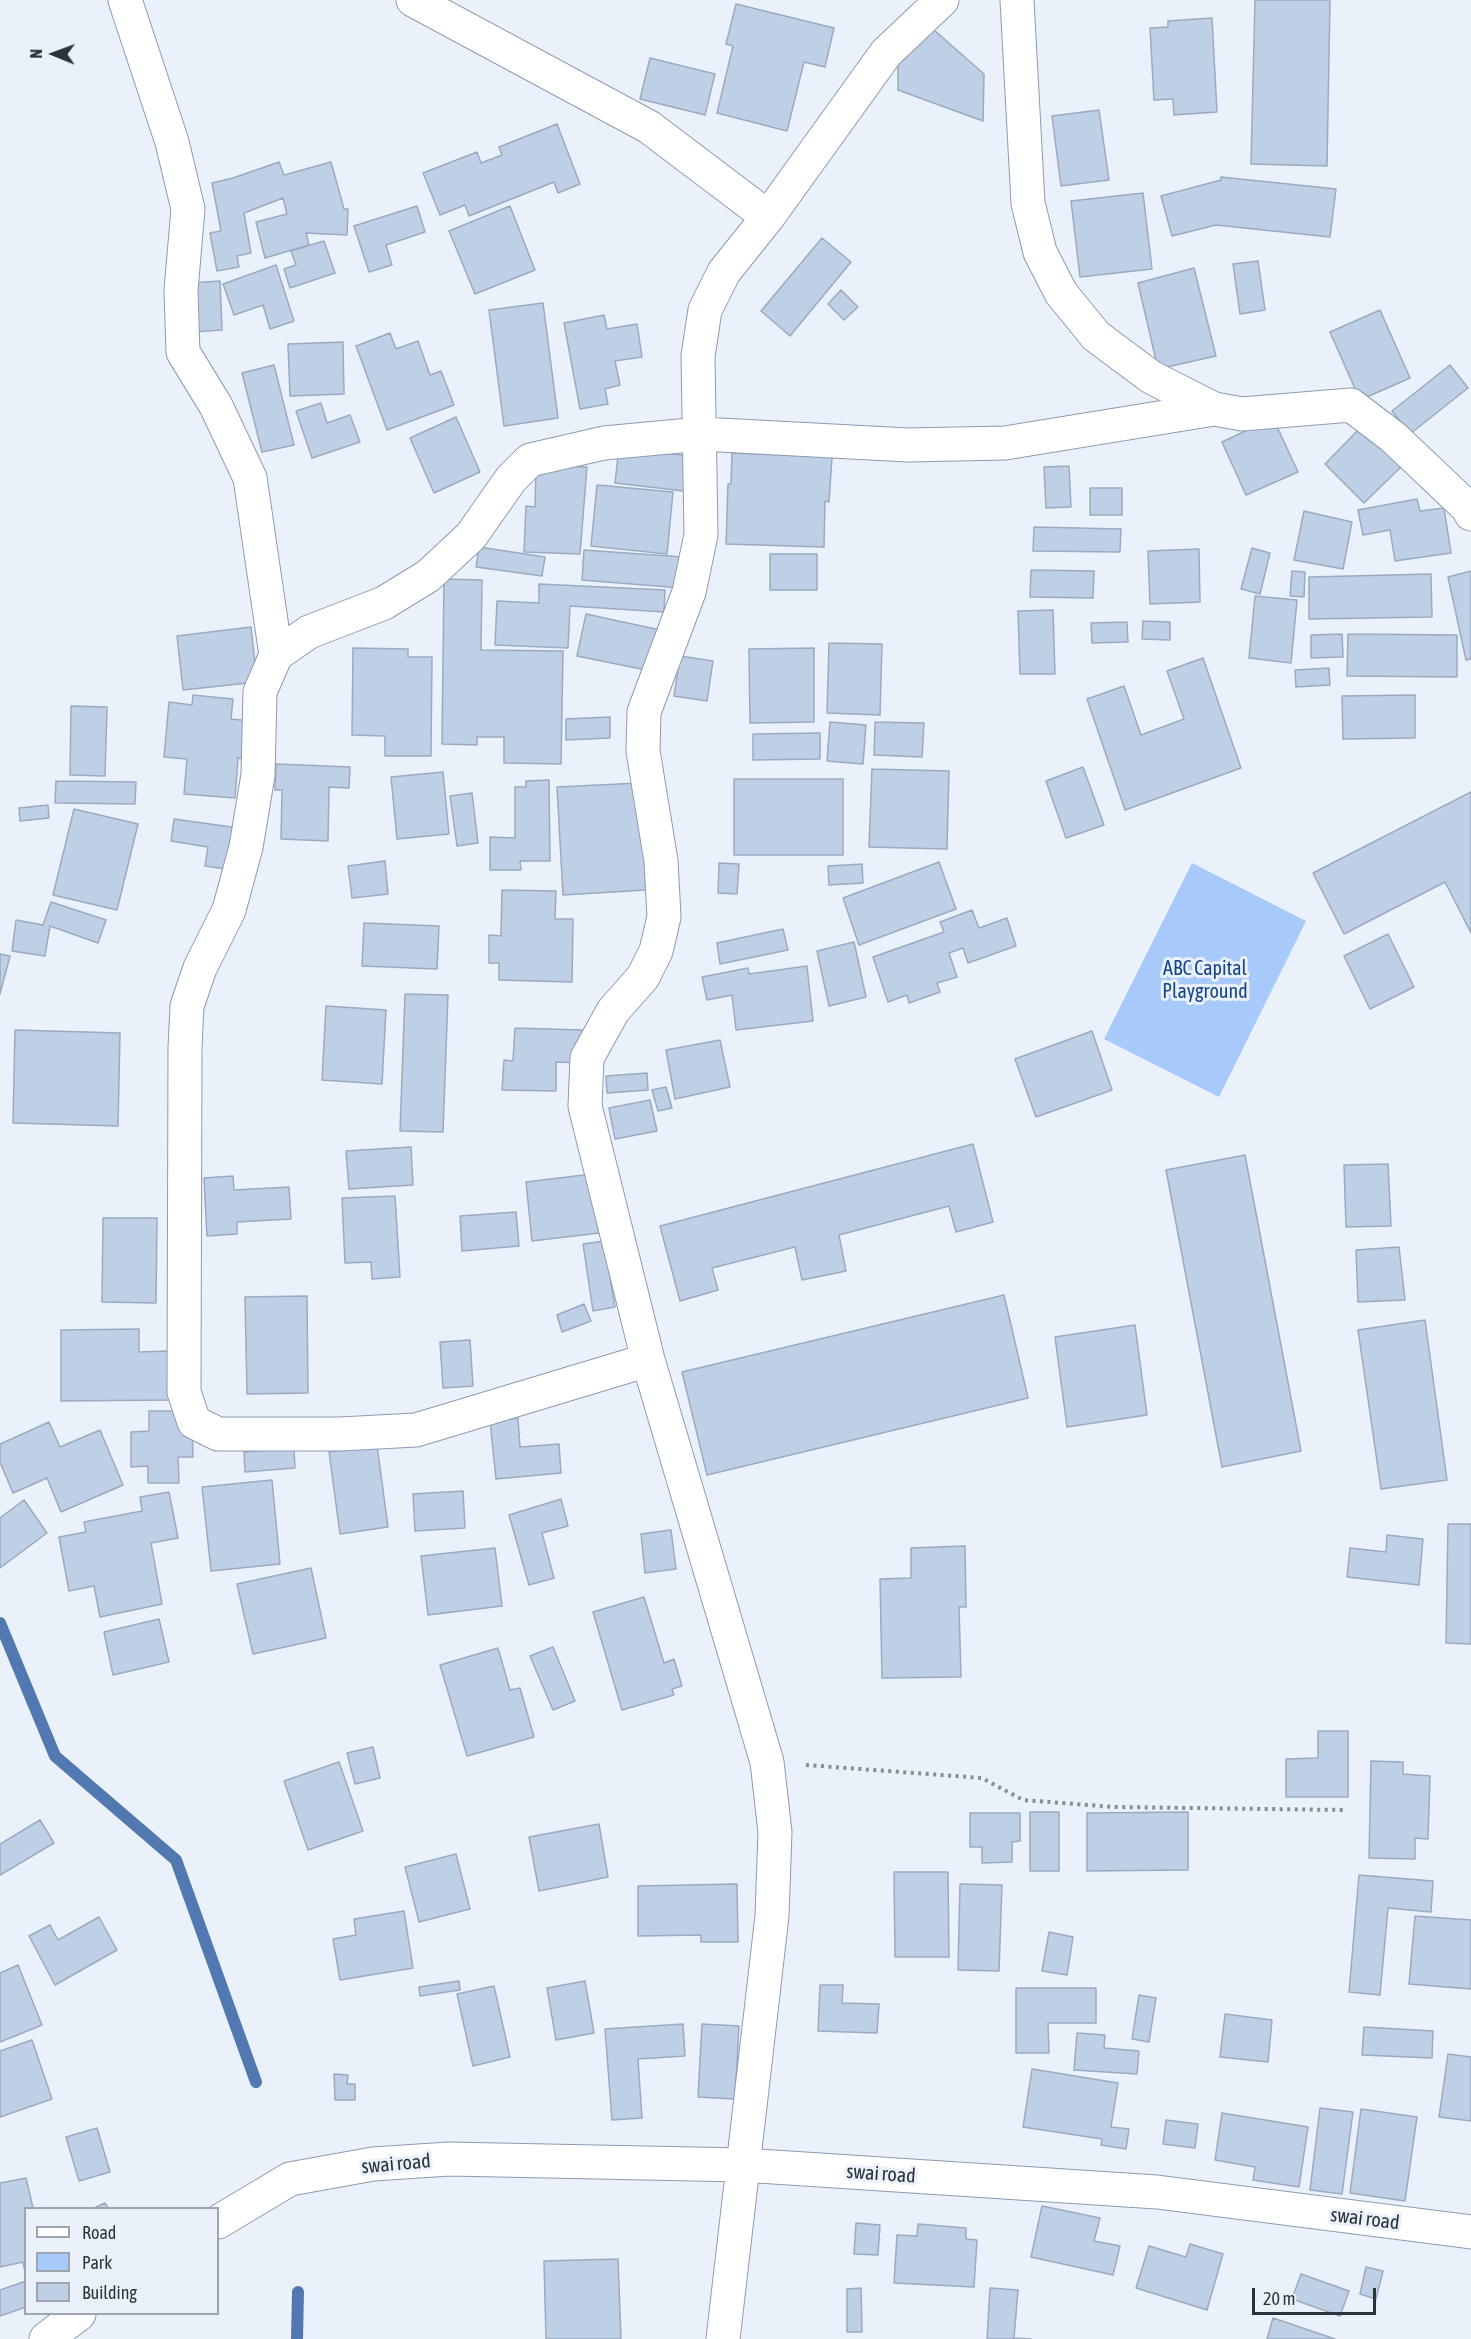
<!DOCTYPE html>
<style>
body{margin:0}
#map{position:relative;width:1471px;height:2339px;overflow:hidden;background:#ebf1fb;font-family:"Asap Condensed",sans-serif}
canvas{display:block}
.legend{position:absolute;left:24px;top:2207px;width:195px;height:108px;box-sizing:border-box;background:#ebf1fb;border:2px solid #9fa5af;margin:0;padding:8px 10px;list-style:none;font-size:18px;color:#2c333c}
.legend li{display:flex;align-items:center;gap:12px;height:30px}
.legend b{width:30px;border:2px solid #9fa5af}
.north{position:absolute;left:24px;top:24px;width:60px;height:60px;-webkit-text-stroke:4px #ebf1fb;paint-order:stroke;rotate:271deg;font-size:16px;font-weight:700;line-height:24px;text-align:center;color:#2c333c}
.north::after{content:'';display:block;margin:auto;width:21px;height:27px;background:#2c333c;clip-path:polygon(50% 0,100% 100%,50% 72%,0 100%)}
.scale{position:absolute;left:1252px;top:2288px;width:124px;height:27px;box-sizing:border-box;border:3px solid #2c333c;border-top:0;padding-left:8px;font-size:18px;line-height:21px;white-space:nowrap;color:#2c333c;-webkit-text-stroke:4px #ebf1fb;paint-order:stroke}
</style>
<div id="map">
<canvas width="1471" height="2339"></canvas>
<ul class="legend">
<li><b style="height:8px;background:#fff"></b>Road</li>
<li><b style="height:16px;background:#a8cafb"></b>Park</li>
<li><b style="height:16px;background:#becfe6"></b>Building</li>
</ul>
<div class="north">N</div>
<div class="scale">20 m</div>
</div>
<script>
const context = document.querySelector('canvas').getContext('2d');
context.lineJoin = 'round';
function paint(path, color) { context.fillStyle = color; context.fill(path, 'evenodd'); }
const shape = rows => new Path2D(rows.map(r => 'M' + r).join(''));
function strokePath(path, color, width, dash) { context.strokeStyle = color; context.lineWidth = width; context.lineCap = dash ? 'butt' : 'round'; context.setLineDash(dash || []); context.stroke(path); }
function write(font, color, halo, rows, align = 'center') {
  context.font = font + ' "Asap Condensed",sans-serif'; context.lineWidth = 6; context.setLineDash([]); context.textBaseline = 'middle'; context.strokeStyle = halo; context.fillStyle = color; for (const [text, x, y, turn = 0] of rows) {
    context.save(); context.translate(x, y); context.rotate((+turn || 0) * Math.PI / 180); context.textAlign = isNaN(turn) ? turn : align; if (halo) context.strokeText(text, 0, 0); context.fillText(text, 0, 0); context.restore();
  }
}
const green = shape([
 [1192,863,1306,921,1219,1097,1104,1039]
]);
const stream = shape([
 [0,1623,55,1756,176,1860,256,2082],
 [297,2339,298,2292]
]);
const building = shape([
 [1255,0,1330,0,1327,166,1251,164,1255,0],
 [736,4,834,28,825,67,804,62,787,131,717,113,733,46,726,44,736,4],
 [1212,18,1217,112,1174,115,1173,99,1154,100,1150,28,1168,27,1168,21,1212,18],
 [934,30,984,74,983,121,898,90,898,64,934,30],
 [650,58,715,74,705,115,640,99,650,58],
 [1099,110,1109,180,1061,186,1052,116,1099,110],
 [557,124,580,184,558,193,554,182,469,216,465,205,440,215,423,173,477,152,481,163,502,155,499,147,557,124],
 [279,162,284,175,331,162,344,209,348,209,347,235,306,233,309,245,265,258,256,222,287,214,283,198,244,213,251,253,237,256,239,267,217,271,210,233,221,231,212,183,233,178,279,162],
 [1221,177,1336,189,1330,237,1216,225,1172,236,1161,196,1221,180,1221,177],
 [1143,193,1152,269,1080,277,1071,201,1143,193],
 [417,206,425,232,386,245,392,265,369,272,354,226,417,206],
 [510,206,535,270,475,294,449,231,510,206],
 [822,238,851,262,790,336,761,311,822,238],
 [324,241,335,273,290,288,284,269,296,265,291,251,324,241],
 [1258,261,1265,310,1240,314,1233,264,1258,261],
 [276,265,294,321,270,329,263,305,234,315,223,284,276,265],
 [1194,268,1216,356,1158,369,1138,283,1194,268],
 [220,281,222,330,193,332,191,283,220,281],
 [841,290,858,307,844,320,828,304,841,290],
 [543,303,558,418,504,426,489,310,543,303],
 [1380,310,1410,378,1360,400,1330,332,1380,310],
 [604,315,607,329,637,324,642,357,615,361,620,385,605,389,608,404,580,409,564,323,604,315],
 [390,333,396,349,418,341,430,375,441,371,454,405,387,430,356,346,390,333],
 [343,342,344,394,290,396,288,344,343,342],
 [274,365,294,445,262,452,242,373,274,365],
 [1450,365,1468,388,1410,434,1392,411,1450,365],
 [321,403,327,423,350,415,360,442,312,458,296,411,321,403],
 [456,417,480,472,434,493,410,438,456,417],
 [1273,418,1298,472,1246,495,1222,442,1273,418],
 [1365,423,1405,463,1364,503,1325,464,1365,423],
 [619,447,696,457,692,492,615,483,619,447],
 [732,453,832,457,829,502,825,501,824,547,726,544,728,484,731,484,732,453],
 [536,465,587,467,580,554,524,552,526,506,535,507,536,465],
 [1069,466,1071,507,1046,508,1044,467,1069,466],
 [597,485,673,492,667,554,591,546,597,485],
 [1090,488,1122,488,1122,515,1090,515,1090,488],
 [1417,499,1420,511,1444,508,1451,553,1395,561,1390,530,1363,535,1358,510,1417,499],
 [1304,511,1352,522,1343,569,1294,560,1304,511],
 [1034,527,1121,529,1120,552,1033,551,1034,527],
 [479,547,545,557,542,576,476,567,479,547],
 [1252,548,1270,553,1260,594,1241,589,1252,548],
 [1199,549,1200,602,1150,604,1148,551,1199,549],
 [584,550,683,557,681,588,582,580,584,550],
 [770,554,817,554,817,590,770,590,770,554],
 [1031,570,1094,571,1093,598,1030,597,1031,570],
 [1292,571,1305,572,1304,597,1290,596,1292,571],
 [1471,571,1471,659,1466,660,1448,577,1471,571],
 [1431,574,1432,617,1309,619,1309,577,1431,574],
 [444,579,482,580,481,650,563,651,561,764,504,763,504,737,477,737,477,745,442,744,444,579],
 [539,584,665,590,664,612,570,606,568,648,495,645,497,601,539,603,539,584],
 [1255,596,1297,600,1291,663,1249,658,1255,596],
 [1053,610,1055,674,1020,674,1018,611,1053,610],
 [586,614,660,630,651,671,577,656,586,614],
 [1143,621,1170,622,1170,640,1142,639,1143,621],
 [1127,622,1128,642,1092,643,1091,623,1127,622],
 [251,627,257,682,183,690,177,636,251,627],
 [1342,634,1343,657,1311,658,1311,635,1342,634],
 [1348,634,1457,635,1457,677,1347,676,1348,634],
 [829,643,882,644,880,715,827,713,829,643],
 [353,648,408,649,408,657,432,657,431,756,385,756,385,736,352,735,353,648],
 [814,648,814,722,750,723,749,649,814,648],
 [680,656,713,661,707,701,674,696,680,656],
 [1203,658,1241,768,1125,810,1087,699,1124,686,1141,735,1184,719,1167,671,1203,658],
 [1329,668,1330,685,1296,687,1295,670,1329,668],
 [193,695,233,699,231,719,250,721,247,759,238,758,235,798,184,794,187,759,164,757,169,702,192,705,193,695],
 [1415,695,1415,738,1343,739,1342,696,1415,695],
 [71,706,107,707,105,776,70,775,71,706],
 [610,717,610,738,566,740,566,719,610,717],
 [830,722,866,725,863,764,827,761,830,722],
 [875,722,924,723,922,757,874,755,875,722],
 [820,733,820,759,753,760,753,734,820,733],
 [276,764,350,767,349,788,329,787,328,841,281,839,282,790,275,790,276,764],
 [1083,767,1104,825,1066,838,1046,781,1083,767],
 [872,769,949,771,947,849,869,847,872,769],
 [443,772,449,834,397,839,391,777,443,772],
 [734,779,843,779,843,855,734,855,734,779],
 [549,780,550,861,520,861,521,870,490,870,490,837,515,838,515,787,526,787,526,781,549,780],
 [56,781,136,782,135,804,55,803,56,781],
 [640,783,646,890,563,895,557,787,640,783],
 [1471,792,1471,933,1445,882,1344,934,1313,873,1471,792],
 [472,793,478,843,457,846,450,796,472,793],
 [48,805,49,818,20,821,19,808,48,805],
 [74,809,138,824,117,910,53,895,74,809],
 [174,819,239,828,232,870,205,866,208,847,171,841,174,819],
 [385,861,388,894,352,898,348,866,385,861],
 [939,862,956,909,859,945,843,898,939,862],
 [719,863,739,864,737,894,718,893,719,863],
 [862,864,863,883,829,885,828,866,862,864],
 [502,890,556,891,555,919,573,919,572,982,499,980,499,963,489,963,489,935,501,936,502,890],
 [51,902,106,920,98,943,50,926,45,956,12,951,16,920,43,925,51,902],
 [972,910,979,928,1007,918,1016,946,968,963,963,948,949,953,957,977,937,983,940,992,909,1003,907,995,888,1002,873,957,944,932,940,922,972,910],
 [364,923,439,926,437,969,362,966,364,923],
 [783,929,788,950,720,964,717,943,783,929],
 [1388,934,1414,987,1370,1009,1344,956,1388,934],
 [854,942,866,997,829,1006,817,951,854,942],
 [0,954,10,956,0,994,0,954],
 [807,966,813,1021,736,1030,732,995,707,1000,702,977,748,968,749,974,807,966],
 [405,994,448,995,443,1132,400,1131,405,994],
 [326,1006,386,1010,382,1084,322,1080,326,1006],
 [515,1028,582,1030,581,1063,556,1062,556,1091,502,1090,504,1060,513,1061,515,1028],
 [15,1030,120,1033,118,1126,13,1123,15,1030],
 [1092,1031,1112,1090,1036,1117,1015,1059,1092,1031],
 [720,1040,730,1087,675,1099,666,1050,720,1040],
 [647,1073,648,1090,607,1093,606,1076,647,1073],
 [666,1087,672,1108,658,1111,652,1090,666,1087],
 [650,1100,657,1131,615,1139,609,1108,650,1100],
 [973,1144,993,1222,956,1232,949,1206,839,1235,846,1271,802,1280,795,1247,712,1268,718,1290,680,1301,660,1226,973,1144],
 [411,1147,413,1185,349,1189,346,1151,411,1147],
 [1245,1155,1301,1451,1222,1467,1166,1170,1245,1155],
 [1388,1164,1391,1226,1346,1227,1344,1165,1388,1164],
 [592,1174,599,1233,532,1241,526,1182,592,1174],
 [233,1176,234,1190,289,1187,291,1219,237,1222,237,1234,207,1236,204,1178,233,1176],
 [395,1196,400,1277,372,1279,371,1262,345,1263,342,1198,395,1196],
 [516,1212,519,1246,462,1251,460,1216,516,1212],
 [103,1218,157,1218,156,1303,102,1302,103,1218],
 [604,1241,615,1307,593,1311,583,1244,604,1241],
 [1399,1247,1405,1300,1358,1302,1356,1250,1399,1247],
 [1004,1295,1028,1398,707,1475,682,1372,1004,1295],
 [307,1296,308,1393,247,1394,245,1297,307,1296],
 [584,1304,591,1321,562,1332,557,1315,584,1304],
 [1425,1320,1447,1480,1381,1489,1358,1330,1425,1320],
 [1135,1325,1147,1415,1067,1427,1055,1337,1135,1325],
 [139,1329,139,1352,169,1351,170,1400,61,1401,61,1330,139,1329],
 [470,1340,473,1386,443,1388,440,1342,470,1340],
 [149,1411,179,1411,192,1422,193,1457,178,1457,179,1483,148,1483,148,1466,131,1467,131,1432,149,1431,149,1411],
 [518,1418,520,1447,559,1444,561,1473,496,1479,490,1421,518,1418],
 [49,1422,60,1447,100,1430,123,1485,61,1512,47,1478,13,1493,0,1462,0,1444,49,1422],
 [377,1445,388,1527,340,1534,329,1452,377,1445],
 [294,1448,295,1468,245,1472,244,1452,294,1448],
 [272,1480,280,1564,211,1571,202,1487,272,1480],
 [463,1491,465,1528,415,1531,413,1494,463,1491],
 [169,1492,178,1538,151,1543,162,1604,100,1617,94,1586,69,1591,59,1537,86,1532,84,1522,142,1511,140,1497,169,1492],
 [561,1499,568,1526,542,1533,554,1578,529,1585,509,1515,561,1499],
 [24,1500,47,1533,0,1568,0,1518,24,1500],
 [1448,1524,1471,1524,1471,1644,1446,1643,1448,1524],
 [671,1530,676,1569,645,1573,641,1534,671,1530],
 [1387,1535,1423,1539,1419,1585,1347,1577,1350,1548,1386,1552,1387,1535],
 [965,1546,966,1607,959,1607,961,1677,882,1678,880,1579,911,1578,911,1548,965,1546],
 [495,1548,502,1606,428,1615,421,1556,495,1548],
 [311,1568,326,1638,253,1654,237,1584,311,1568],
 [644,1597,664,1663,674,1659,682,1686,672,1689,674,1695,622,1710,593,1612,644,1597],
 [159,1619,169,1662,113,1675,104,1632,159,1619],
 [553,1647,575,1701,553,1710,530,1656,553,1647],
 [498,1648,510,1690,520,1688,534,1737,467,1756,440,1665,498,1648],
 [1318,1731,1348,1731,1348,1797,1286,1797,1286,1759,1318,1758,1318,1731],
 [373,1747,380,1778,355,1784,347,1753,373,1747],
 [1371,1761,1403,1762,1403,1774,1430,1776,1428,1839,1415,1838,1415,1859,1369,1858,1371,1761],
 [339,1762,363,1831,308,1850,284,1781,339,1762],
 [1030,1812,1059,1812,1059,1871,1030,1871,1030,1812],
 [1188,1812,1188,1870,1087,1871,1087,1813,1188,1812],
 [970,1813,1020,1813,1020,1841,1012,1842,1012,1862,982,1863,982,1847,970,1847,970,1813],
 [40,1820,54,1843,0,1875,0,1844,40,1820],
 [599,1824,608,1877,539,1891,529,1837,599,1824],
 [456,1854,470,1909,419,1922,405,1867,456,1854],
 [894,1872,948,1872,949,1957,895,1957,894,1872],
 [1359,1875,1433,1881,1431,1912,1388,1908,1380,1995,1349,1992,1359,1875],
 [737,1884,738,1942,701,1942,701,1935,638,1936,638,1886,737,1884],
 [960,1884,1002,1885,999,1971,958,1970,960,1884],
 [404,1911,413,1968,340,1980,333,1939,356,1935,354,1919,404,1911],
 [1415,1916,1471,1920,1471,1989,1409,1984,1415,1916],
 [99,1917,117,1950,55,1985,29,1936,50,1925,58,1940,99,1917],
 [1049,1932,1073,1937,1067,1975,1042,1971,1049,1932],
 [18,1965,42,2025,0,2042,0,1973,18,1965],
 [459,1981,460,1990,420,1996,419,1987,459,1981],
 [585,1981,594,2033,556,2040,547,1988,585,1981],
 [820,1985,843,1985,842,2003,879,2004,877,2033,818,2031,820,1985],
 [494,1986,510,2057,473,2066,457,1994,494,1986],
 [1016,1988,1096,1988,1096,2023,1048,2023,1049,2053,1016,2053,1016,1988],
 [1139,1995,1156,1998,1149,2042,1132,2039,1139,1995],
 [1225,2014,1272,2020,1268,2062,1220,2057,1225,2014],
 [683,2024,685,2056,638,2059,642,2118,612,2120,605,2029,683,2024],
 [702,2024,739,2026,735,2099,698,2097,702,2024],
 [1364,2027,1433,2031,1432,2058,1362,2055,1364,2027],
 [1077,2033,1105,2035,1104,2048,1139,2051,1137,2074,1074,2070,1077,2033],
 [32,2040,52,2099,0,2117,0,2051,32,2040],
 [1448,2054,1471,2057,1471,2121,1439,2117,1448,2054],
 [1032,2069,1118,2083,1111,2127,1129,2129,1126,2149,1101,2145,1102,2139,1023,2127,1032,2069],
 [334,2074,348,2075,347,2084,355,2084,355,2100,335,2100,334,2074],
 [1320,2108,1353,2112,1342,2194,1310,2190,1320,2108],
 [1361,2109,1417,2117,1405,2201,1350,2193,1361,2109],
 [1222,2113,1308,2127,1299,2187,1253,2180,1255,2167,1215,2160,1222,2113],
 [1166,2120,1198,2124,1195,2148,1163,2144,1166,2120],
 [97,2128,110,2172,79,2181,66,2137,97,2128],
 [26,2178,33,2208,26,2208,25,2272,23,2262,0,2267,0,2183,26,2178],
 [105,2203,108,2208,94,2208,105,2203],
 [1042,2206,1100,2218,1094,2241,1120,2246,1113,2275,1031,2257,1042,2206],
 [856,2223,880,2225,878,2255,854,2254,856,2223],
 [918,2224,966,2228,966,2239,977,2240,974,2287,894,2283,897,2235,917,2236,918,2224],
 [1190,2244,1223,2254,1207,2310,1136,2288,1149,2246,1186,2257,1190,2244],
 [618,2259,621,2339,546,2339,544,2261,618,2259],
 [1366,2267,1383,2271,1376,2299,1360,2294,1366,2267],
 [1301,2274,1349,2291,1340,2316,1292,2299,1301,2274],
 [26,2281,26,2307,0,2316,0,2290,26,2281],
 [861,2288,862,2332,847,2332,847,2289,861,2288],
 [990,2288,1018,2290,1014,2338,1031,2339,987,2339,990,2288],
 [1273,2318,1335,2339,1267,2339,1273,2318]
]);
const path = shape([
 [806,1765,982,1778,1023,1800,1114,1807,1345,1810]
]);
const minor = shape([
 [125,0,172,142,188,209,181,290,183,352,216,406,250,478,276,655],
 [413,0,649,127,768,217],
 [1017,0,1028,203,1040,252,1061,293,1096,336,1151,377,1214,409,1242,414,1351,405,1393,437,1468,508,1471,514],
 [648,1360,416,1430,340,1434,218,1434,194,1422,184,1392,185,1048,187,1006,200,968,229,910,246,847,258,775,260,692,276,655,309,632,384,603,428,576,471,536,511,479,530,460,604,443,701,434,908,445,1005,443,1214,409],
 [218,2222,290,2179,373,2164,449,2159,743,2165,1157,2192,1471,2232],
 [46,2339,79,2314],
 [723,2339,772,1916,775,1832,767,1762,648,1360,585,1106,587,1058,613,1011,643,977,656,951,664,917,661,861,643,751,644,712,689,592,701,535,698,356,705,310,724,272,768,217,886,53,942,0]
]);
const parkNames = [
 ["ABC Capital",1205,969],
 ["Playground",1205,992]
];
const streetNames = [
 ["swai road",396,2164,-5],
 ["swai road",881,2174,4],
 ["swai road",1365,2219,7]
];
paint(green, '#a8cafb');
strokePath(stream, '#5178b0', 12);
paint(building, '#becfe6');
strokePath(building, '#9baac1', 1.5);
strokePath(minor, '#8c9bb1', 35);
strokePath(path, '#868d96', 4, [3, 4.5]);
strokePath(minor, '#fff', 33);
write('20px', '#124589', '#ebf1fb', parkNames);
write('20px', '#2c333c', '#ebf1fb', streetNames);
</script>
